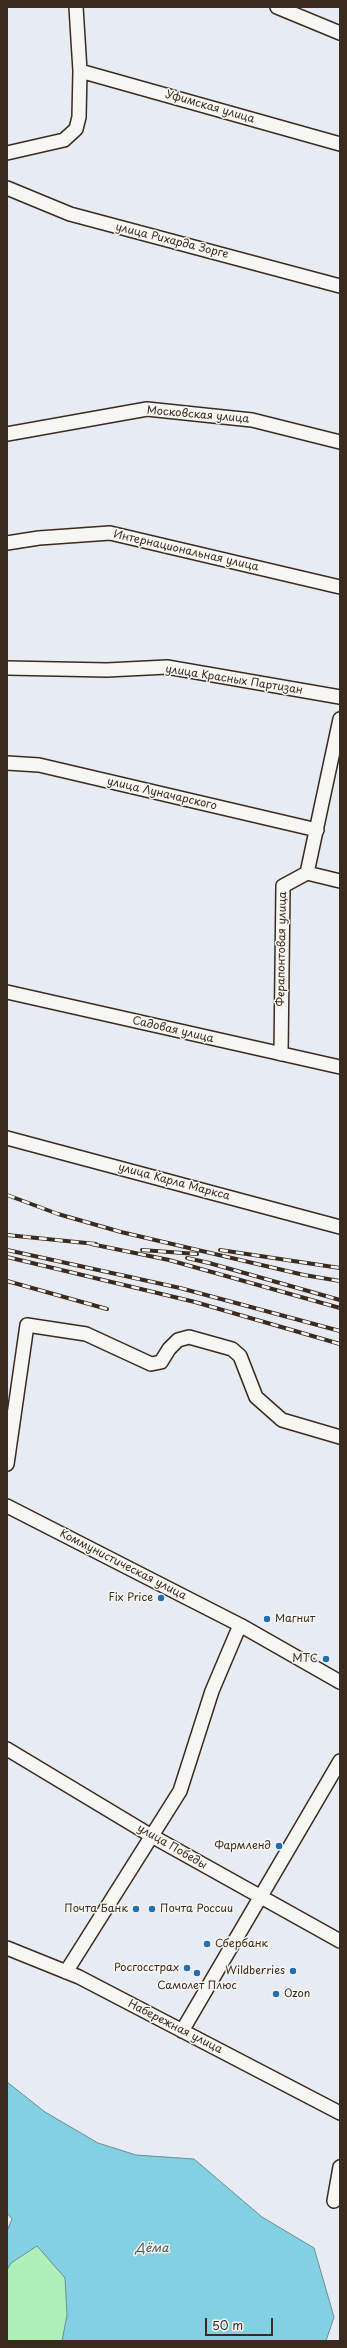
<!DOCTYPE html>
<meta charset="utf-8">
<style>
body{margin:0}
#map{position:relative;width:347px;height:2348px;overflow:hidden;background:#e7ecf4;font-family:"Playpen Sans",sans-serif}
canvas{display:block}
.frame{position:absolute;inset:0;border:8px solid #3b2a1e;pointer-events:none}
.scale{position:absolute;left:205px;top:2318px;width:68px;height:18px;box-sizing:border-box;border:2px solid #3b2a1e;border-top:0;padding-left:5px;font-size:12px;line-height:14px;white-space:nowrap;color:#3b2a1e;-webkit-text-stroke:3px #f6f6f2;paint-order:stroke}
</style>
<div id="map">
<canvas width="347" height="2348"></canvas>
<div class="frame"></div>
<div class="scale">50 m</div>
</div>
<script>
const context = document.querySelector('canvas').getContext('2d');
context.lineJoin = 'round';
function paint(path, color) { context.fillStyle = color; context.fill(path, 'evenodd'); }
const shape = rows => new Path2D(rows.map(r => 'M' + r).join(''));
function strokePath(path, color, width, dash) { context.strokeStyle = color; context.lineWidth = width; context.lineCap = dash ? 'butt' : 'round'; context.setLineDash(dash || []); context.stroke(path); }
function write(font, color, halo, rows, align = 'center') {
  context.font = font + ' "Playpen Sans",sans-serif'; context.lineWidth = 3; context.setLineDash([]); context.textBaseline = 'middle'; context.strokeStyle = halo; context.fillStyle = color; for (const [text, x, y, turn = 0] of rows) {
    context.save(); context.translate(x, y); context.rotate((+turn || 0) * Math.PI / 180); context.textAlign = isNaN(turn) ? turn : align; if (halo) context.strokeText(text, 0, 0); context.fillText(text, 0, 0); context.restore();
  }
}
const green = shape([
 [37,2246,65,2278,67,2315,62,2341,7,2341,7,2270,11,2263]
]);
const water = shape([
 [7,2082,45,2112,98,2143,136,2155,194,2159,262,2217,314,2248,334,2317,326,2341,62,2341,67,2315,65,2278,37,2246,11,2263,7,2270,7,2231,12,2219,7,2213,7,2082]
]);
const minor = shape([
 [277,7,340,33],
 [80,71,340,144],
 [7,153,64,140,76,129,79,117,80,71,76,7],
 [7,188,70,214,340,286],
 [7,434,147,409,252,420,340,442],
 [7,543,39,538,110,533,340,587],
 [7,668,107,670,167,667,340,697],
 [7,763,39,765,317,830],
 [307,873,340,881],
 [7,992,340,1067],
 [281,1054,283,886,307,873,340,719],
 [7,1138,340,1227],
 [7,1464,27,1325,86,1334,151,1364,161,1362,169,1349,178,1340,189,1337,232,1349,240,1356,256,1397,282,1420,340,1437],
 [7,1506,240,1625,340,1682],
 [7,1749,150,1835,340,1941],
 [7,1948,79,1977,340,2113],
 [66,1972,180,1791,212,1691,240,1625],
 [182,2031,340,1761],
 [334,2201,340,2167]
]);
const rail = shape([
 [7,1195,58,1214,121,1232,304,1275,340,1281],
 [7,1235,96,1244],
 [91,1244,169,1260,340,1308],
 [7,1250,180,1288,340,1331],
 [142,1250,197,1254],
 [220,1250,340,1268],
 [7,1257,195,1302,340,1344],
 [187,1258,209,1263,340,1300],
 [7,1281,107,1309]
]);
const markers = [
 [161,1598,4,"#1f6fb2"],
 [267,1619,4,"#1f6fb2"],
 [326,1659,4,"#1f6fb2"],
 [279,1846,4,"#1f6fb2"],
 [136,1909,4,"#1f6fb2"],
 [152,1909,4,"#1f6fb2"],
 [207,1944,4,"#1f6fb2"],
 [187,1968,4,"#1f6fb2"],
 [293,1971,4,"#1f6fb2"],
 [197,1973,4,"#1f6fb2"],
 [276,1994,4,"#1f6fb2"]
];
const streetNames = [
 ["Уфимская улица",210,107,16],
 ["улица Рихарда Зорге",172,241,14],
 ["Московская улица",198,415,5],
 ["Интернациональная улица",186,551,13],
 ["улица Красных Партизан",234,680,9],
 ["улица Луначарского",162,794,13],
 ["Ферапонтовая улица",282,949,-89],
 ["Садовая улица",173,1030,13],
 ["улица Карла Маркса",174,1182,15],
 ["Коммунистическая улица",123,1565,27],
 ["улица Победы",172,1847,30],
 ["Набережная улица",175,2027,27]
];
const poiNames = [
 ["Fix Price",153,1598],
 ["Магнит",275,1619,"left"],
 ["МТС",318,1659],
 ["Фармленд",271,1846],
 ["Почта Банк",128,1909],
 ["Почта России",160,1909,"left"],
 ["Сбербанк",215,1944,"left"],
 ["Росгосстрах",179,1968],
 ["Wildberries",285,1971],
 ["Самолет Плюс",197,1986,"center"],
 ["Ozon",284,1994,"left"]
];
const waterNames = [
 ["Дёма",152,2249]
];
paint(green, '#aff0b9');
paint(water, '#83d0e2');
strokePath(water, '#668e94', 1);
strokePath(minor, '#3b2a1e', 16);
strokePath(minor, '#f6f6f2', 13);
strokePath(rail, '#3b2a1e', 4);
strokePath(rail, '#f6f6f2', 2.5, [8]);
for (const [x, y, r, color] of markers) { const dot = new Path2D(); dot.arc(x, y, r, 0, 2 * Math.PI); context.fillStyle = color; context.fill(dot); strokePath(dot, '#f6f6f2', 1.5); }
write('11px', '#3b2a1e', '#f6f6f2', streetNames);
write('11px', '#3b2a1e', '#f6f6f2', poiNames, 'right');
write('italic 12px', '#4d544f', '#f6f6f2', waterNames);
</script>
